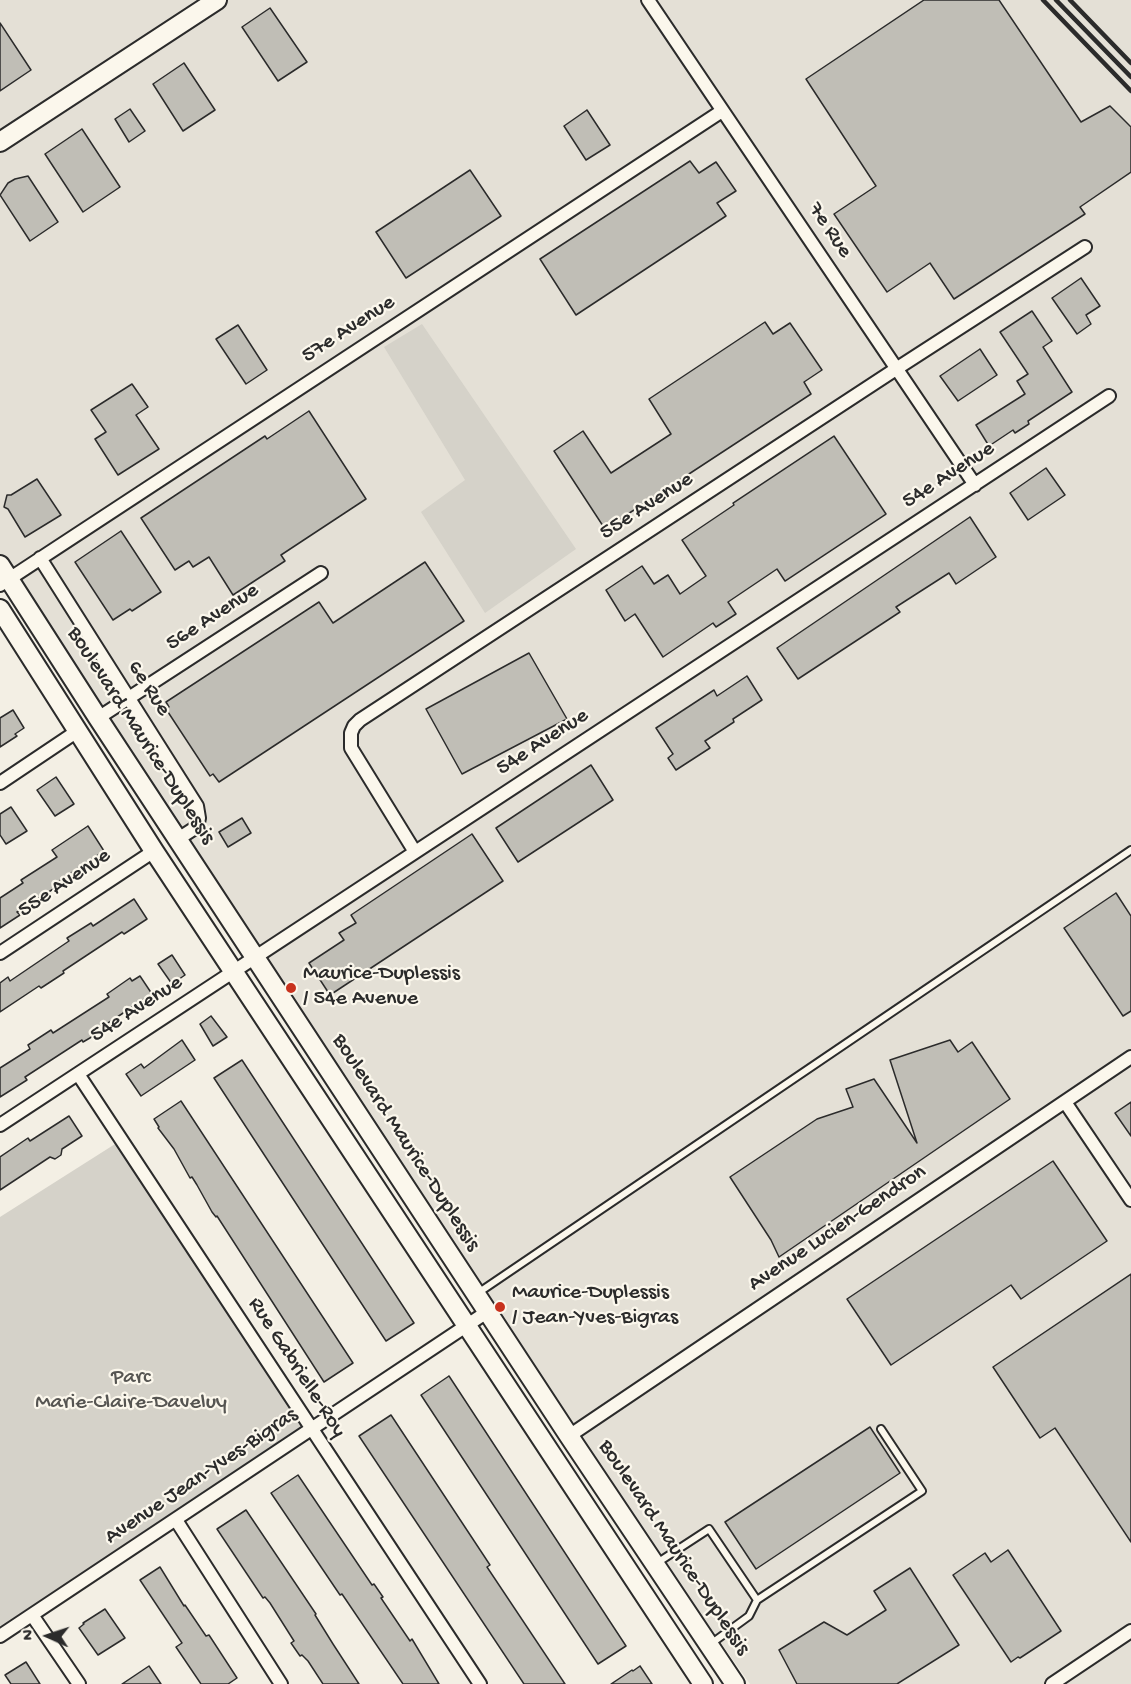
<!DOCTYPE html>
<style>
body{margin:0}
#map{position:relative;width:1131px;height:1684px;overflow:hidden;background:#f3efe4;font-family:"Gochi Hand",sans-serif}
canvas{display:block}
.north{position:absolute;left:18px;top:1606px;width:60px;height:60px;-webkit-text-stroke:4px #fbf7ec;paint-order:stroke;rotate:273deg;font-size:16px;font-weight:700;line-height:24px;text-align:center;color:#2b2b2b}
.north::after{content:'';display:block;margin:auto;width:21px;height:27px;background:#2b2b2b;clip-path:polygon(50% 0,100% 100%,50% 72%,0 100%)}
</style>
<div id="map">
<canvas width="1131" height="1684"></canvas>
<div class="north">N</div>
</div>
<script>
const context = document.querySelector('canvas').getContext('2d');
context.lineJoin = 'round';
function paint(path, color) { context.fillStyle = color; context.fill(path, 'evenodd'); }
const shape = rows => new Path2D(rows.map(r => 'M' + r).join(''));
function strokePath(path, color, width, dash) { context.strokeStyle = color; context.lineWidth = width; context.lineCap = dash ? 'butt' : 'round'; context.setLineDash(dash || []); context.stroke(path); }
function write(font, color, halo, rows, align = 'center') {
  context.font = font + ' "Gochi Hand",sans-serif'; context.lineWidth = 4.5; context.setLineDash([]); context.textBaseline = 'middle'; context.strokeStyle = halo; context.fillStyle = color; for (const [text, x, y, turn = 0] of rows) {
    context.save(); context.translate(x, y); context.rotate((+turn || 0) * Math.PI / 180); context.textAlign = isNaN(turn) ? turn : align; if (halo) context.strokeText(text, 0, 0); context.fillText(text, 0, 0); context.restore();
  }
}
const built = shape([
 [0,0,1131,0,1131,1684,750,1684,487,1312,0,564]
]);
const green = shape([
 [422,324,576,549,485,613,421,512,465,480,384,347],
 [123,1139,311,1429,0,1636,0,1217]
]);
const building = shape([
 [924,0,999,0,1081,122,1110,106,1131,127,1131,172,1080,207,1085,214,954,299,930,263,887,292,834,214,876,186,806,79,924,0],
 [270,8,307,62,278,81,242,27,270,8],
 [0,23,31,70,0,91,0,23],
 [184,63,215,110,183,131,153,84,184,63],
 [130,109,145,131,129,142,115,119,130,109],
 [587,110,610,145,586,160,564,126,587,110],
 [82,129,120,187,83,212,45,154,82,129],
 [690,161,699,173,716,162,736,191,717,203,726,216,576,315,540,259,690,161],
 [470,170,501,216,406,278,376,232,470,170],
 [28,176,58,222,30,241,0,195,8,183,15,179,28,176],
 [1081,278,1100,306,1086,315,1091,324,1077,334,1052,298,1081,278],
 [1032,311,1052,341,1043,347,1072,392,1028,421,1029,424,1015,433,1013,430,989,446,976,425,1025,394,1017,381,1028,374,1000,332,1032,311],
 [765,322,773,334,790,323,822,370,804,382,811,394,605,529,554,451,583,431,611,473,671,434,649,399,765,322],
 [238,325,267,370,246,384,216,339,238,325],
 [980,349,997,375,958,401,940,376,980,349],
 [132,384,148,407,136,415,159,449,118,475,95,439,106,432,91,410,132,384],
 [309,411,366,499,281,555,285,561,233,595,209,557,193,567,189,561,175,570,141,518,265,436,267,439,309,411],
 [834,436,886,514,785,581,777,569,728,602,736,614,716,627,713,623,663,657,635,614,625,621,606,590,642,566,654,584,668,575,680,594,706,576,682,540,734,505,733,503,834,436],
 [1046,468,1065,495,1028,520,1010,493,1046,468],
 [37,479,61,515,25,537,8,509,4,507,7,495,11,495,37,479],
 [970,517,996,557,956,584,949,573,896,607,900,612,798,679,777,648,970,517],
 [121,531,161,592,132,611,130,609,113,620,75,562,121,531],
 [425,562,464,621,219,782,213,774,210,776,166,709,169,707,166,702,319,602,333,623,425,562],
 [529,653,567,719,462,774,426,709,529,653],
 [747,676,762,700,733,719,734,722,705,741,710,748,676,770,668,758,673,754,656,728,714,690,717,696,747,676],
 [13,710,24,728,15,734,17,736,0,747,0,718,13,710],
 [591,765,613,800,518,862,496,828,591,765],
 [56,777,74,804,55,816,37,790,56,777],
 [11,807,27,831,6,844,0,835,0,814,11,807],
 [242,818,251,833,228,847,219,832,242,818],
 [88,826,104,851,56,883,58,886,17,912,20,915,0,928,0,898,23,883,21,880,57,857,52,850,88,826],
 [472,834,503,881,330,995,309,963,344,940,339,933,356,923,351,915,472,834],
 [1116,893,1131,916,1131,1011,1123,1016,1064,928,1116,893],
 [134,899,147,919,124,934,122,932,63,971,64,973,41,988,39,986,0,1012,0,983,8,977,10,981,69,941,67,938,91,923,93,926,134,899],
 [172,955,185,975,172,984,158,964,172,955],
 [140,976,152,994,105,1025,106,1027,95,1035,83,1042,82,1040,25,1077,27,1080,0,1097,0,1068,30,1049,28,1045,51,1030,53,1033,109,997,107,994,130,978,132,981,140,976],
 [211,1016,227,1037,213,1046,200,1024,211,1016],
 [182,1040,195,1060,141,1096,126,1074,141,1064,144,1068,182,1040],
 [950,1040,958,1052,972,1042,1010,1099,779,1257,771,1240,730,1177,817,1119,853,1107,846,1089,874,1079,917,1143,890,1060,950,1040],
 [242,1060,414,1323,386,1341,214,1078,242,1060],
 [181,1101,353,1363,324,1382,217,1216,216,1217,212,1212,197,1185,192,1177,190,1178,174,1149,158,1128,159,1127,154,1119,181,1101],
 [1131,1102,1131,1136,1115,1113,1131,1102],
 [69,1116,82,1136,62,1149,61,1155,55,1159,50,1157,0,1190,0,1157,28,1138,30,1141,69,1116],
 [1053,1161,1107,1241,1021,1299,1011,1285,891,1365,847,1299,1053,1161],
 [1131,1274,1131,1542,1055,1428,1040,1438,993,1367,1131,1274],
 [449,1376,626,1646,598,1664,421,1395,449,1376],
 [391,1415,490,1565,487,1567,565,1684,524,1684,359,1436,391,1415],
 [870,1427,900,1473,756,1569,725,1522,870,1427],
 [298,1475,372,1585,374,1584,383,1597,381,1598,410,1641,412,1639,439,1684,403,1684,342,1594,340,1595,271,1493,298,1475],
 [246,1510,316,1614,315,1615,333,1644,359,1684,323,1684,308,1661,302,1655,300,1656,291,1643,294,1641,270,1603,265,1597,263,1598,217,1529,246,1510],
 [1008,1550,1061,1631,1020,1658,1018,1657,1011,1662,953,1575,985,1553,991,1562,1008,1550],
 [160,1567,184,1606,185,1605,206,1636,209,1635,237,1678,228,1684,201,1684,176,1647,182,1643,140,1580,160,1567],
 [910,1568,959,1645,897,1684,797,1684,779,1650,824,1622,847,1635,886,1610,874,1591,910,1568],
 [105,1609,125,1638,98,1655,79,1628,84,1624,83,1623,105,1609],
 [26,1662,40,1684,11,1684,5,1675,26,1662],
 [149,1666,161,1684,122,1684,149,1666],
 [640,1666,652,1684,611,1684,632,1670,633,1671,640,1666]
]);
const lane = shape([
 [478,1293,1131,850],
 [657,1563,709,1529,757,1600,749,1616,712,1643],
 [757,1600,922,1491,881,1429]
]);
const street = shape([
 [648,0,975,485],
 [40,558,197,806,199,818,198,823,195,828,178,839],
 [0,585,722,111],
 [98,718,321,573],
 [0,783,79,730],
 [415,852,351,748,351,733,354,726,360,720,896,369,1085,247],
 [0,953,154,851],
 [78,1074,480,1684],
 [1065,1102,1131,1200],
 [0,1125,1109,396],
 [569,1436,1131,1057],
 [176,1520,281,1684],
 [32,1615,79,1684],
 [0,1636,487,1312],
 [1052,1684,1131,1631]
]);
const secondary = shape([
 [0,142,217,0],
 [0,565,98,718,569,1436,735,1684],
 [0,609,154,851,703,1684]
]);
const rail = shape([
 [1043,0,1131,91],
 [1056,0,1131,77],
 [1070,0,1131,63]
]);
const markers = [
 [291,988,6,"#c8321e"],
 [500,1307,6,"#c8321e"]
];
const streetNames = [
 ["7e Rue",829,231,56],
 ["57e Avenue",349,330,-33],
 ["54e Avenue",949,476,-33],
 ["55e Avenue",647,507,-33],
 ["56e Avenue",213,618,-33],
 ["6e Rue",148,689,57],
 ["Boulevard Maurice-Duplessis",140,736,57],
 ["54e Avenue",543,743,-33],
 ["55e Avenue",65,884,-34],
 ["54e Avenue",137,1010,-33],
 ["Boulevard Maurice-Duplessis",405,1143,57],
 ["Avenue Lucien-Gendron",838,1229,-34],
 ["Rue Gabrielle-Roy",296,1368,57],
 ["Avenue Jean-Yves-Bigras",202,1477,-34],
 ["Boulevard Maurice-Duplessis",673,1548,56]
];
const poiNames = [
 ["Maurice-Duplessis",303,975],
 ["/ 54e Avenue",303,1000],
 ["Maurice-Duplessis",512,1294],
 ["/ Jean-Yves-Bigras",512,1319]
];
const parkNames = [
 ["Parc",131,1379],
 ["Marie-Claire-Daveluy",131,1404]
];
paint(built, '#e4e0d6');
paint(green, '#d5d2c9');
paint(building, '#c0beb6');
strokePath(building, '#2b2b2b', 1.5);
strokePath(lane, '#2b2b2b', 10);
strokePath(street, '#2b2b2b', 16);
strokePath(secondary, '#2b2b2b', 22);
strokePath(lane, '#fbf7ec', 6);
strokePath(street, '#fbf7ec', 12);
strokePath(secondary, '#fbf7ec', 18);
strokePath(rail, '#2b2b2b', 4.5);
for (const [x, y, r, color] of markers) { const dot = new Path2D(); dot.arc(x, y, r, 0, 2 * Math.PI); context.fillStyle = color; context.fill(dot); strokePath(dot, '#fbf7ec', 2); }
write('22px', '#2b2b2b', '#fbf7ec', streetNames);
write('22px', '#2b2b2b', '#fbf7ec', poiNames, 'left');
write('22px', '#565552', '#fbf7ec', parkNames);
</script>
